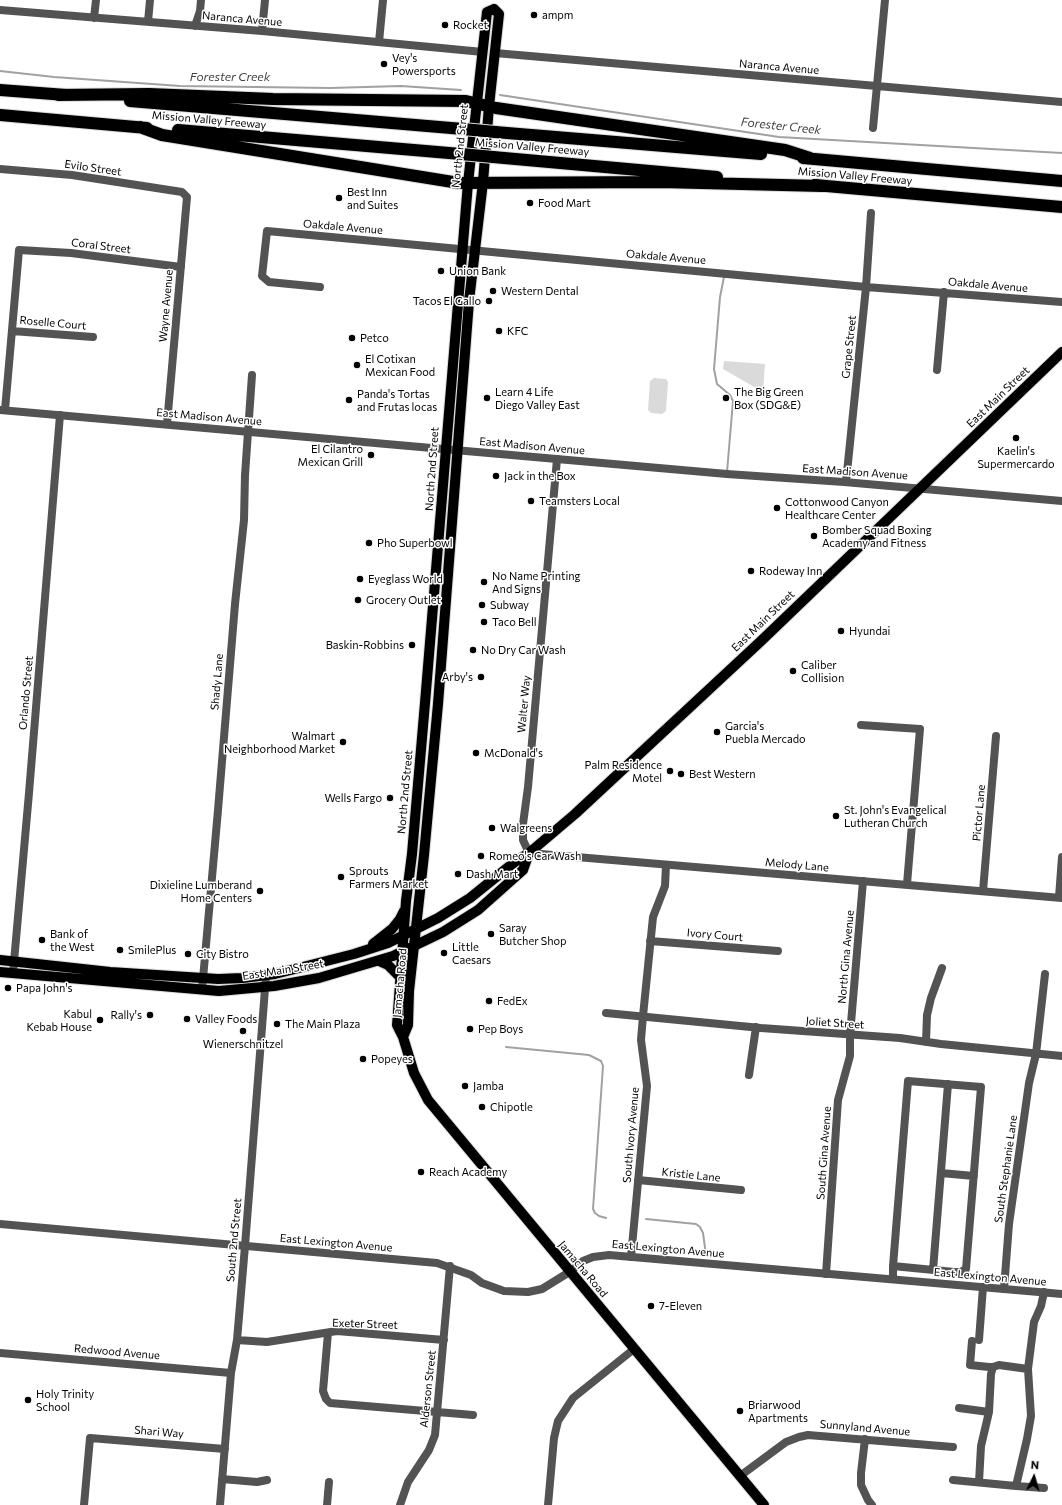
<!DOCTYPE html>
<style>
body{margin:0}
#map{position:relative;width:1062px;height:1505px;overflow:hidden;background:#fff;font-family:Commissioner,sans-serif}
canvas{display:block}
.north{position:absolute;left:1014px;top:1457px;width:40px;height:40px;-webkit-text-stroke:3px #fff;paint-order:stroke;rotate:5deg;font-size:11px;font-weight:700;line-height:16px;text-align:center;color:#000}
.north::after{content:'';display:block;margin:auto;width:14px;height:18px;background:#000;clip-path:polygon(50% 0,100% 100%,50% 72%,0 100%)}
</style>
<div id="map">
<canvas width="1062" height="1505"></canvas>
<div class="north">N</div>
</div>
<script>
const context = document.querySelector('canvas').getContext('2d');
context.lineJoin = 'round';
function paint(path, color) { context.fillStyle = color; context.fill(path, 'evenodd'); }
const shape = rows => new Path2D(rows.map(r => 'M' + r).join(''));
function strokePath(path, color, width, dash) { context.strokeStyle = color; context.lineWidth = width; context.lineCap = dash ? 'butt' : 'round'; context.setLineDash(dash || []); context.stroke(path); }
function write(font, color, halo, rows, align = 'center') {
  context.font = font + ' Commissioner,sans-serif'; context.lineWidth = 3; context.setLineDash([]); context.textBaseline = 'middle'; context.strokeStyle = halo; context.fillStyle = color; for (const [text, x, y, turn = 0] of rows) {
    context.save(); context.translate(x, y); context.rotate((+turn || 0) * Math.PI / 180); context.textAlign = isNaN(turn) ? turn : align; if (halo) context.strokeText(text, 0, 0); context.fillText(text, 0, 0); context.restore();
  }
}
const green = shape([
 [724,361,765,364,763,392,723,369],
 [654,378,666,379,668,382,666,411,662,414,651,413,648,410,650,381]
]);
const stream = shape([
 [0,71,54,77,180,86,330,88,401,86,461,90],
 [500,95,779,137,1062,153],
 [724,277,720,297,714,369,717,384,730,395,733,401,727,472],
 [506,1047,589,1055,601,1061,603,1066,593,1209,595,1213,599,1216,606,1218],
 [646,1219,696,1224,700,1227,703,1233,706,1255]
]);
const minor = shape([
 [0,10,262,31,483,52],
 [94,18,96,0],
 [148,22,150,0],
 [195,26,200,11,201,0],
 [262,31,265,0],
 [379,42,383,0],
 [495,53,1062,102],
 [873,128,885,0],
 [0,169,72,175,182,192,187,197,167,424],
 [320,287,269,282,262,276,267,231,866,287,1062,302],
 [12,331,93,337],
 [937,370,944,292],
 [5,410,19,250,71,253,181,267],
 [846,482,866,287,871,213],
 [861,725,920,729,907,884],
 [529,853,523,840,523,824,528,787,557,459],
 [983,891,996,736],
 [1059,897,1062,857],
 [650,941,778,951],
 [13,973,29,793,60,415],
 [202,990,218,810,235,604,244,520,245,475,252,375],
 [606,1013,761,1028,900,1038,941,1044,1062,1056],
 [926,1042,927,1015,931,998,942,968],
 [749,1075,756,1027],
 [941,1173,974,1176],
 [638,1180,741,1190],
 [631,1257,647,1086,641,1040,643,1016,653,917,665,886,666,865],
 [893,1266,954,1272,961,1272,966,1269,981,1087,908,1081,893,1266,893,1279],
 [933,1270,948,1084],
 [826,1274,838,1100,850,1056,850,1035,863,881],
 [1004,1289,1009,1224,1029,1083,1036,1054,1045,974],
 [328,1333,323,1391,326,1399,330,1403,473,1415],
 [237,1340,267,1342,337,1331,444,1340],
 [979,1340,983,1287],
 [972,1341,970,1365,989,1367,993,1367],
 [0,1353,231,1373],
 [959,1408,989,1412,981,1446,979,1482],
 [989,1412,991,1374,993,1367,999,1365,1028,1369],
 [865,1439,861,1473,861,1485,868,1500,872,1505],
 [740,1476,786,1442,799,1437,808,1435,953,1447],
 [222,1479,257,1482,267,1480],
 [953,1480,1016,1486,1027,1439,1031,1416,1028,1369,1034,1322,1041,1306,1044,1292],
 [1016,1486,1044,1488],
 [84,1505,90,1438,225,1449],
 [220,1505,231,1373,237,1340,245,1246,266,976],
 [327,1505,329,1482],
 [400,1505,408,1482,429,1450,435,1435,450,1266],
 [548,1505,554,1438,558,1421,573,1398,634,1349]
]);
const tertiary = shape([
 [0,410,727,474,844,482,1062,501],
 [529,853,1062,898],
 [0,1224,437,1263,471,1275,482,1283,504,1291,528,1292,542,1289,571,1271,583,1261,593,1257,609,1255,1062,1294]
]);
const primary = shape([
 [494,9,487,12,468,183,425,703,412,854,406,901,397,1025,403,1037,414,1073,428,1100,764,1505],
 [373,944,392,929,400,919,404,911],
 [0,960,110,972,218,979,243,978,275,974,354,954,388,943,438,918,470,898,516,861,529,853,575,814,761,641,1062,352],
 [379,961,388,965,400,977],
 [0,972,219,991,274,986,319,978,393,956,443,932,478,910,523,870,529,853],
 [403,1037,408,1025,409,991,424,855,438,704,469,301,483,182,489,106,499,14,494,9]
]);
const motorway = shape([
 [0,90,66,95],
 [58,95,149,94,273,99,466,101,496,108,785,150,810,158],
 [130,101,463,129],
 [0,115,147,128],
 [140,127,162,135,459,183,661,182,822,186],
 [178,130,461,154],
 [495,132,761,154],
 [493,157,717,177],
 [803,158,1062,181],
 [815,185,1062,207]
]);
const motorwayBridge = shape([
 [463,129,495,132],
 [461,154,493,157]
]);
const markers = [
 [534,15,4,"#000"],
 [445,25,4,"#000"],
 [384,64,4,"#000"],
 [339,198,4,"#000"],
 [530,203,4,"#000"],
 [441,271,4,"#000"],
 [493,291,4,"#000"],
 [489,301,4,"#000"],
 [499,331,4,"#000"],
 [352,338,4,"#000"],
 [357,365,4,"#000"],
 [487,398,4,"#000"],
 [726,398,4,"#000"],
 [349,400,4,"#000"],
 [1016,438,4,"#000"],
 [371,455,4,"#000"],
 [496,476,4,"#000"],
 [531,501,4,"#000"],
 [777,508,4,"#000"],
 [814,536,4,"#000"],
 [369,543,4,"#000"],
 [751,571,4,"#000"],
 [360,579,4,"#000"],
 [484,582,4,"#000"],
 [358,600,4,"#000"],
 [482,605,4,"#000"],
 [484,622,4,"#000"],
 [841,631,4,"#000"],
 [412,645,4,"#000"],
 [473,650,4,"#000"],
 [793,671,4,"#000"],
 [481,677,4,"#000"],
 [717,732,4,"#000"],
 [343,742,4,"#000"],
 [476,753,4,"#000"],
 [670,771,4,"#000"],
 [681,774,4,"#000"],
 [390,798,4,"#000"],
 [836,816,4,"#000"],
 [492,828,4,"#000"],
 [481,856,4,"#000"],
 [458,874,4,"#000"],
 [341,877,4,"#000"],
 [260,891,4,"#000"],
 [491,934,4,"#000"],
 [42,940,4,"#000"],
 [120,950,4,"#000"],
 [444,953,4,"#000"],
 [188,954,4,"#000"],
 [8,988,4,"#000"],
 [489,1001,4,"#000"],
 [150,1015,4,"#000"],
 [187,1019,4,"#000"],
 [100,1020,4,"#000"],
 [277,1024,4,"#000"],
 [470,1029,4,"#000"],
 [243,1031,4,"#000"],
 [363,1059,4,"#000"],
 [465,1086,4,"#000"],
 [482,1107,4,"#000"],
 [421,1172,4,"#000"],
 [651,1306,4,"#000"],
 [28,1400,4,"#000"],
 [740,1411,4,"#000"]
];
const poiNames = [
 ["ampm",542,15],
 ["Rocket",453,25],
 ["Vey's",392,58],
 ["Powersports",392,71],
 ["Best Inn",347,192],
 ["and Suites",347,205],
 ["Food Mart",538,203],
 ["Union Bank",449,271],
 ["Western Dental",501,291],
 ["Tacos El Gallo",481,301,"right"],
 ["KFC",507,331],
 ["Petco",360,338],
 ["El Cotixan",365,359],
 ["Mexican Food",365,372],
 ["Learn 4 Life",495,392],
 ["Diego Valley East",495,405],
 ["The Big Green",734,392],
 ["Box (SDG&E)",734,405],
 ["Panda's Tortas",357,394],
 ["and Frutas locas",357,407],
 ["El Cilantro",363,449,"right"],
 ["Mexican Grill",363,462,"right"],
 ["Kaelin's",1016,451,"center"],
 ["Supermercardo",1016,464,"center"],
 ["Jack in the Box",504,476],
 ["Teamsters Local",539,501],
 ["Cottonwood Canyon",785,502],
 ["Healthcare Center",785,515],
 ["Bomber Squad Boxing",822,530],
 ["Academy and Fitness",822,543],
 ["Pho Superbowl",377,543],
 ["Rodeway Inn",759,571],
 ["No Name Printing",492,576],
 ["And Signs",492,589],
 ["Eyeglass World",368,579],
 ["Grocery Outlet",366,600],
 ["Subway",490,605],
 ["Taco Bell",492,622],
 ["Hyundai",849,631],
 ["Baskin-Robbins",404,645,"right"],
 ["No Dry Car Wash",481,650],
 ["Caliber",801,665],
 ["Collision",801,678],
 ["Arby's",473,677,"right"],
 ["Garcia's",725,726],
 ["Puebla Mercado",725,739],
 ["Walmart",335,736,"right"],
 ["Neighborhood Market",335,749,"right"],
 ["McDonald's",484,753],
 ["Palm Residence",662,765,"right"],
 ["Motel",662,778,"right"],
 ["Best Western",689,774],
 ["Wells Fargo",382,798,"right"],
 ["St. John's Evangelical",844,810],
 ["Lutheran Church",844,823],
 ["Walgreens",500,828],
 ["Romeo's Car Wash",489,856],
 ["Sprouts",349,871],
 ["Farmers Market",349,884],
 ["Dash Mart",466,874],
 ["Dixieline Lumberand",252,885,"right"],
 ["Home Centers",252,898,"right"],
 ["Saray",499,928],
 ["Butcher Shop",499,941],
 ["Bank of",50,934],
 ["the West",50,947],
 ["Little",452,947],
 ["Caesars",452,960],
 ["SmilePlus",128,950],
 ["City Bistro",196,954],
 ["Papa John's",16,988],
 ["FedEx",497,1001],
 ["Kabul",92,1014,"right"],
 ["Kebab House",92,1027,"right"],
 ["Rally's",142,1015,"right"],
 ["Valley Foods",195,1019],
 ["The Main Plaza",285,1024],
 ["Pep Boys",478,1029],
 ["Wienerschnitzel",243,1044,"center"],
 ["Popeyes",371,1059],
 ["Jamba",473,1086],
 ["Chipotle",490,1107],
 ["Reach Academy",429,1172],
 ["7-Eleven",659,1306],
 ["Holy Trinity",36,1394],
 ["School",36,1407],
 ["Briarwood",748,1405],
 ["Apartments",748,1418]
];
const streetNames = [
 ["Naranca Avenue",242,19,5],
 ["Naranca Avenue",779,67,5],
 ["Mission Valley Freeway",209,120,5],
 ["North 2nd Street",460,146,-84],
 ["Mission Valley Freeway",532,147,5],
 ["Evilo Street",93,168,8],
 ["Mission Valley Freeway",855,176,5],
 ["Oakdale Avenue",343,227,5],
 ["Coral Street",101,246,7],
 ["Oakdale Avenue",666,257,5],
 ["Oakdale Avenue",988,285,5],
 ["Wayne Avenue",166,306,-85],
 ["Roselle Court",53,323,5],
 ["Grape Street",849,347,-84],
 ["East Main Street",998,397,-44],
 ["East Madison Avenue",209,417,5],
 ["East Madison Avenue",532,446,5],
 ["North 2nd Street",432,469,-86],
 ["East Madison Avenue",855,472,4],
 ["East Main Street",763,621,-44],
 ["Shady Lane",217,682,-85],
 ["Orlando Street",26,693,-85],
 ["Walter Way",524,704,-85],
 ["North 2nd Street",405,792,-85],
 ["Pictor Lane",979,813,-85],
 ["Melody Lane",797,865,5],
 ["Ivory Court",715,935,5],
 ["North Gina Avenue",846,957,-85],
 ["East Main Street",283,970,-9],
 ["Jamacha Road",400,983,-85],
 ["Joliet Street",835,1023,4],
 ["South Ivory Avenue",631,1135,-85],
 ["South Gina Avenue",824,1153,-86],
 ["South Stephanie Lane",1006,1169,-82],
 ["Kristie Lane",691,1175,6],
 ["South 2nd Street",234,1240,-85],
 ["East Lexington Avenue",336,1243,5],
 ["East Lexington Avenue",668,1249,5],
 ["Jamacha Road",583,1269,50],
 ["East Lexington Avenue",990,1277,5],
 ["Exeter Street",365,1324,2],
 ["Redwood Avenue",117,1352,5],
 ["Alderson Street",428,1389,-84],
 ["Sunnyland Avenue",865,1428,5],
 ["Shari Way",159,1432,5]
];
const waterNames = [
 ["Forester Creek",230,77],
 ["Forester Creek",781,126,6]
];
paint(green, '#dadada');
strokePath(stream, '#a1a1a1', 2);
strokePath(primary, '#dbdbdb', 12);
strokePath(motorway, '#dbdbdb', 14);
strokePath(minor, '#535353', 8);
strokePath(tertiary, '#535353', 8);
strokePath(primary, '#000', 10);
strokePath(motorway, '#000', 12);
strokePath(motorwayBridge, '#dbdbdb', 14, []);
strokePath(motorwayBridge, '#000', 12);
for (const [x, y, r, color] of markers) { const dot = new Path2D(); dot.arc(x, y, r, 0, 2 * Math.PI); context.fillStyle = color; context.fill(dot); strokePath(dot, '#fff', 1.5); }
write('11px', '#000', '#fff', poiNames, 'left');
write('11px', '#000', '#fff', streetNames);
write('italic 12px', '#424242', '#fff', waterNames);
</script>
